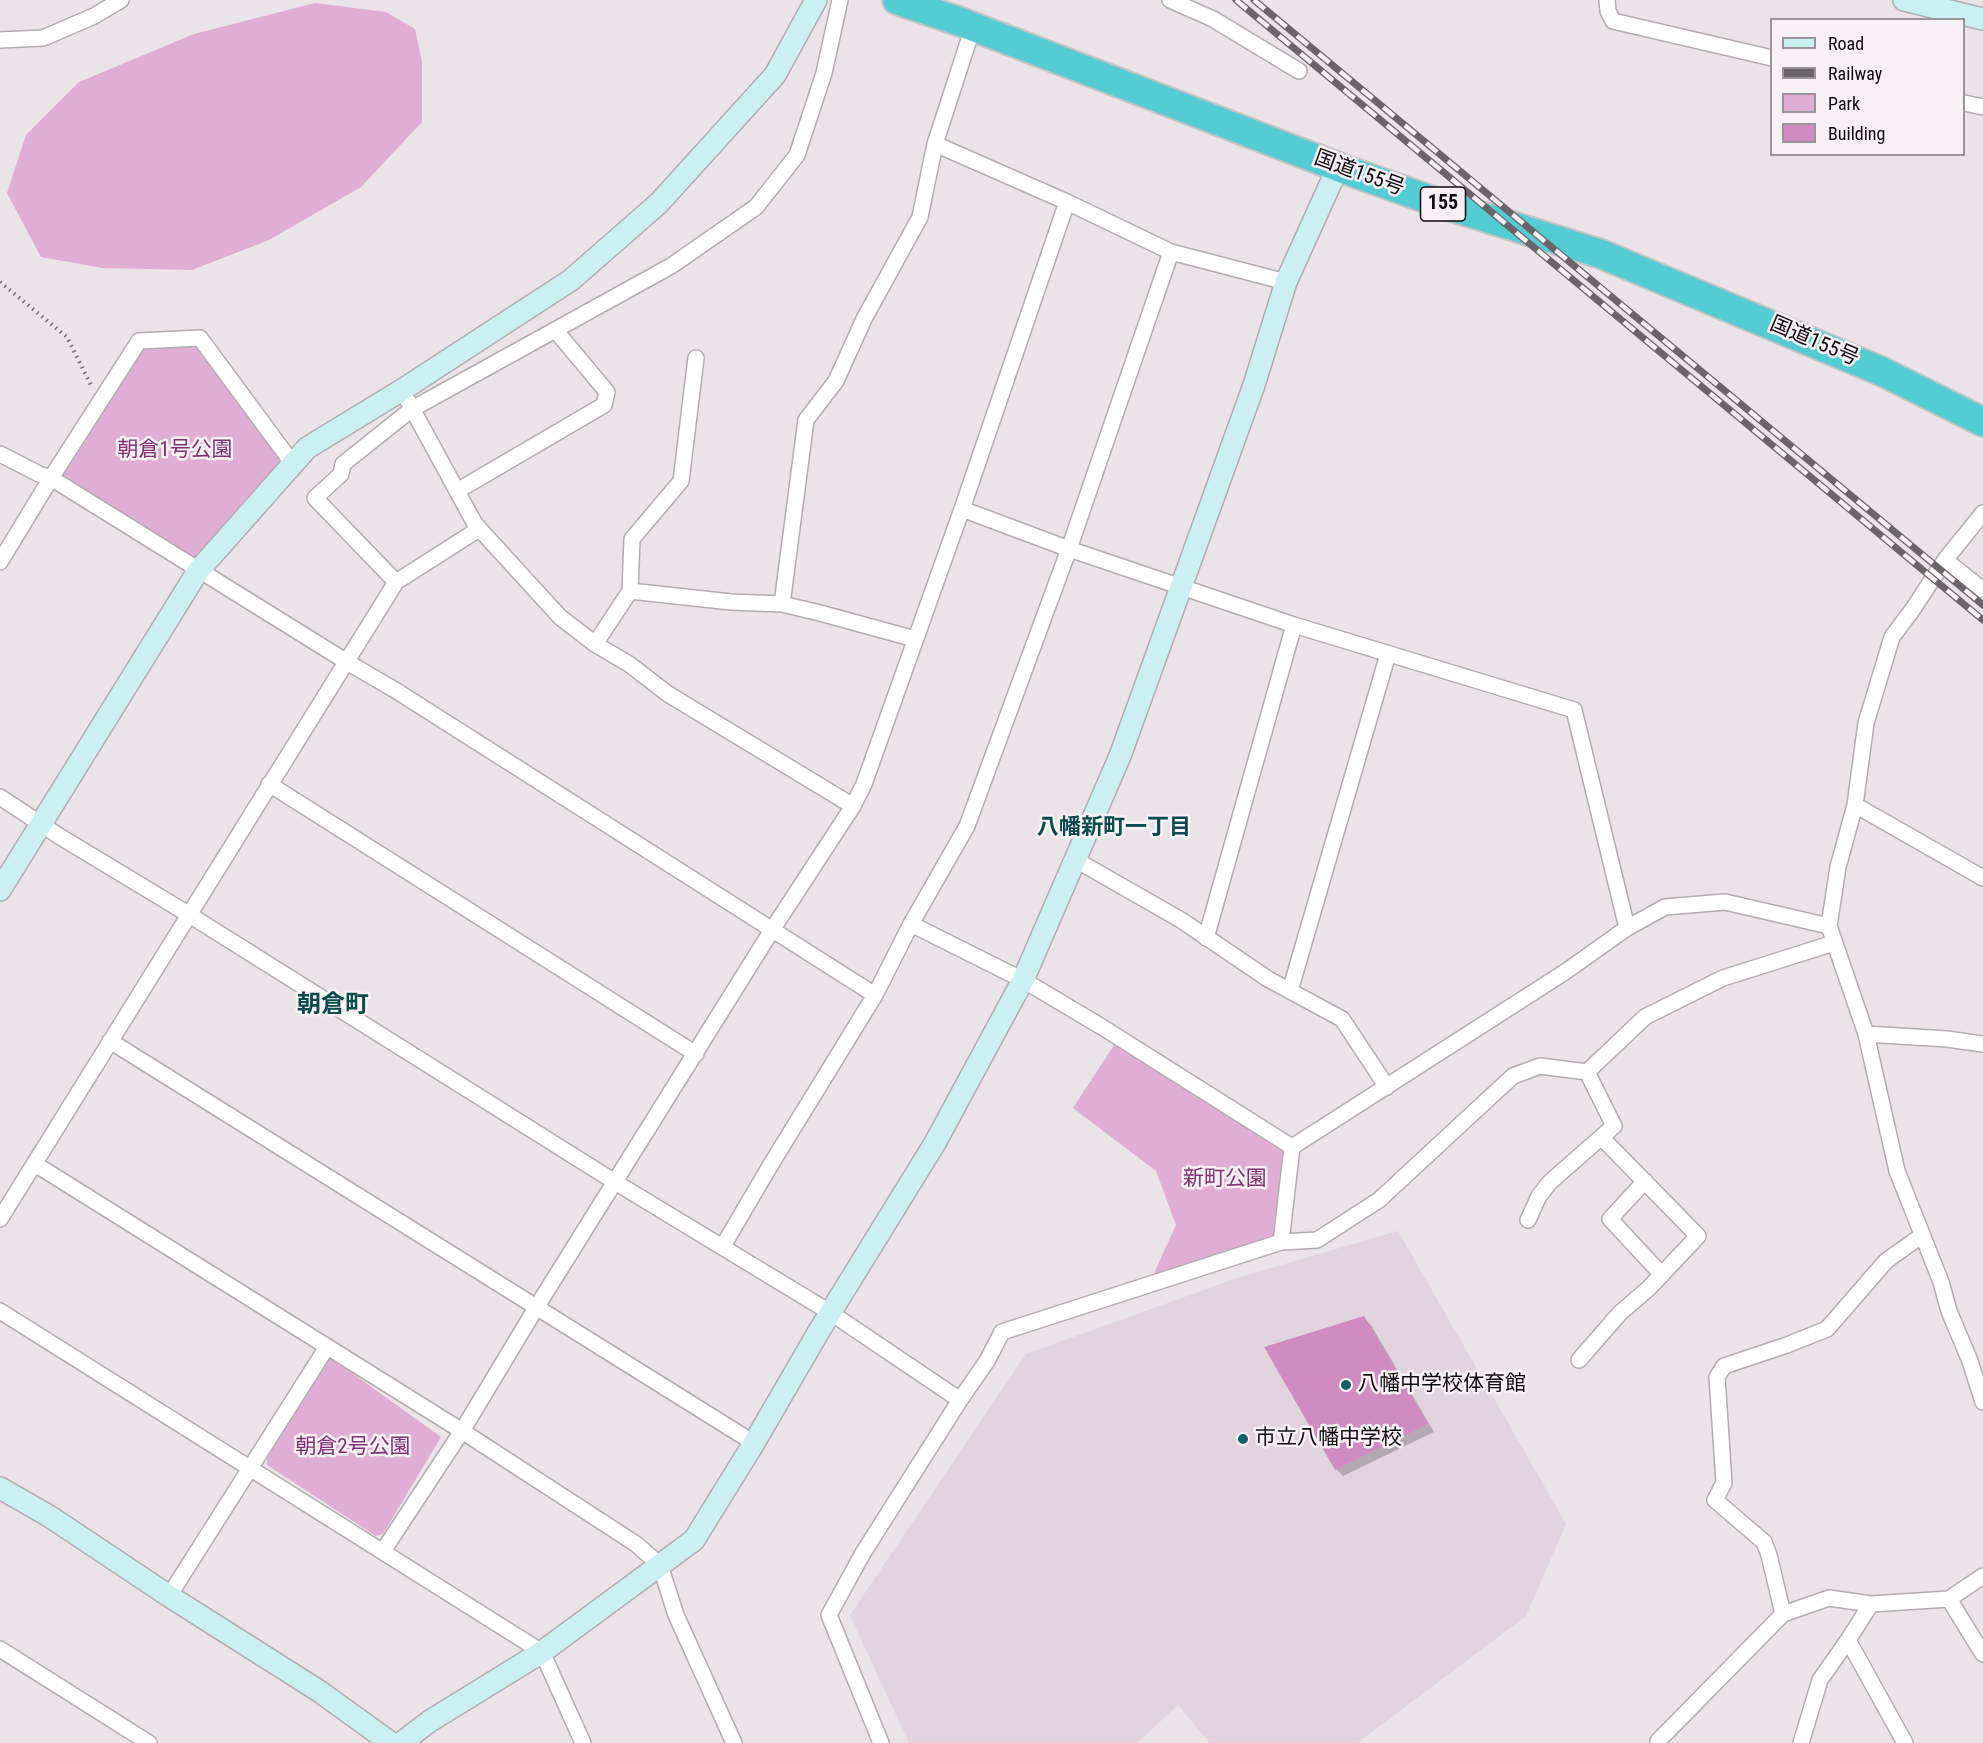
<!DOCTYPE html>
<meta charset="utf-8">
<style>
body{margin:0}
#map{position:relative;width:1983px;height:1743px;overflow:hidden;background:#eae3e8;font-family:"Roboto Condensed",sans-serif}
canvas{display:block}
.legend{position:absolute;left:1770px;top:18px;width:195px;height:138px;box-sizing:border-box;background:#f7f0f5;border:2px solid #999498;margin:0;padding:8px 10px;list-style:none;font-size:18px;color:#0d0b0d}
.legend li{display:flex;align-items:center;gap:12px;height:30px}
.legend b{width:30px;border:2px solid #999498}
</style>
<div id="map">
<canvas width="1983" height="1743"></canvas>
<ul class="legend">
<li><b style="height:8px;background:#ccf0f2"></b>Road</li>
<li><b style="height:8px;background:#6a6569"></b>Railway</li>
<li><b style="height:16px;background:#e0add4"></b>Park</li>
<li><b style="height:16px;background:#d08cc1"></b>Building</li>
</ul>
</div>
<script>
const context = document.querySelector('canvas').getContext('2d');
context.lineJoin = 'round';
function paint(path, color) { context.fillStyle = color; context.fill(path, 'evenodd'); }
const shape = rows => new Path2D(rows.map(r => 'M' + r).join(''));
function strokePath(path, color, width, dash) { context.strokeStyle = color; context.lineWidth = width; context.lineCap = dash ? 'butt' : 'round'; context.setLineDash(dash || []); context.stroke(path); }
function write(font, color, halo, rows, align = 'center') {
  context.font = font + ' "Roboto Condensed","Noto Sans JP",sans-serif'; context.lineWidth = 5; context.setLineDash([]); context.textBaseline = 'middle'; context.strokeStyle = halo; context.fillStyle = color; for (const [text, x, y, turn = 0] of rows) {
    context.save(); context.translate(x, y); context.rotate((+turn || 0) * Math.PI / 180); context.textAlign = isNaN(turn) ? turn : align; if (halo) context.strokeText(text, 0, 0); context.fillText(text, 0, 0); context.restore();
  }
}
const built = shape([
 [1398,1231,1566,1524,1526,1616,1357,1743,1210,1743,1178,1705,1137,1743,909,1743,850,1615,1026,1354,1240,1277]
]);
const green = shape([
 [315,3,386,12,415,29,422,62,422,122,361,187,269,240,192,270,103,268,41,257,7,193,26,135,79,82,194,34],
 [200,338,293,464,198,571,51,478,139,341],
 [1118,1039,1292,1147,1281,1242,1149,1284,1176,1225,1156,1171,1073,1108],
 [331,1358,441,1437,383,1534,376,1536,267,1465,267,1458,324,1363]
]);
const shadow = shape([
 [1364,1318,1371,1325,1434,1432,1343,1476,1336,1469]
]);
const building = shape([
 [1364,1316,1428,1424,1335,1470,1264,1347]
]);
const path = shape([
 [0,282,67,337,91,385]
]);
const street = shape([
 [1170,0,1213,19,1299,71],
 [1607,0,1608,11,1613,21,1772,58],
 [0,40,43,38,94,16,121,0],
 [1964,103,1983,107],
 [935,144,1067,202],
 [408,401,475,524,560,617,595,644,629,664,668,694,853,806],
 [0,454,39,474,51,478,347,662,395,690,875,995],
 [457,491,604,405,607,392,556,331],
 [962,509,1069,549,1294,625,1574,710,1627,928],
 [1983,513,1945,560,1913,609,1892,637,1866,723,1855,805,1838,867,1829,926,1866,1034,1897,1171,1941,1282,1949,1311,1970,1361,1983,1402],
 [1945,560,1983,590],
 [0,562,51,478,139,341,200,338,293,464],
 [396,582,315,498,341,474,343,464,412,409,671,266,756,207,797,155,824,73,840,0],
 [630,591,632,539,681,481,696,358],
 [782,604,806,420,836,381,864,319,920,217,935,144,973,27],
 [595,644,630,591,731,602,782,604,820,613,915,639],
 [269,784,696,1054],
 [0,797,59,836,188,914,615,1182,831,1313,960,1400],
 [1855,805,1983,878],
 [1076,860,1181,920,1268,979,1342,1019,1387,1087],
 [911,924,1023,980,1102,1027,1292,1147],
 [1206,938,1294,625],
 [1290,991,1388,654],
 [1866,1034,1947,1039,1983,1044],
 [110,1041,754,1443],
 [1292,1147,1565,972,1627,928,1665,907,1725,902,1829,926],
 [35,1164,462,1431,636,1544,660,1565,676,1615,734,1743],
 [1645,1181,1610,1219,1662,1275],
 [0,1219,396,582,479,529],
 [1528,1220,1539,1196,1550,1182,1614,1126,1587,1072],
 [1281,1242,1317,1240,1379,1200,1513,1076,1540,1066,1587,1072,1645,1017,1723,978,1834,943],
 [723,1246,770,1166,875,995,911,924,967,826,1069,549,1171,252],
 [0,1311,542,1652,583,1743],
 [1579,1360,1620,1313,1649,1288,1698,1236,1602,1138],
 [383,1551,462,1431,536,1308,772,930,853,806,864,784,962,509,1067,202,1171,252,1286,282],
 [169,1596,327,1347],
 [1949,1599,1983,1654],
 [1871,1604,1848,1640,1905,1743],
 [1783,1614,1769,1555,1764,1542,1715,1500,1724,1483,1717,1377,1724,1366,1787,1345,1827,1329,1886,1261,1921,1236],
 [0,1649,149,1743],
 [1658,1741,1783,1614,1829,1598,1871,1604,1949,1599,1983,1576],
 [881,1743,829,1615,863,1553,960,1400,987,1361,1002,1332,1281,1242,1292,1147],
 [1801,1743,1820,1680,1848,1640]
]);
const secondary = shape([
 [1904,0,1983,19],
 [0,890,198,571,307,448,402,390,571,280,659,203,775,75,816,0],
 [0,1488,49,1516,169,1596,319,1691,391,1743],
 [401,1743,430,1721,542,1652,694,1540,754,1443,819,1331,935,1143,1023,980,1120,756,1254,385,1286,282,1338,167]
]);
const highway = shape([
 [897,0,958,21,1338,167,1433,201,1601,254,1883,372,1983,422]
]);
const rail = shape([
 [1236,0,1983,620],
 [1254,0,1983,605]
]);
const markers = [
 [1346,1385,6,"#116266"],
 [1243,1439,6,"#116266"]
];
const shields = [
 [1443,204,45]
];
const shieldNames = [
 ["155",1443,204]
];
const streetNames = [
 ["国道155号",1359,174,20],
 ["国道155号",1814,342,23]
];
const parkNames = [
 ["朝倉1号公園",175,451],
 ["新町公園",1225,1180],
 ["朝倉2号公園",353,1448]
];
const poiNames = [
 ["八幡中学校体育館",1358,1385],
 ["市立八幡中学校",1255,1439]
];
const neighbourhoodNames = [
 ["八幡新町一丁目",1114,828]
];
const quarterNames = [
 ["朝倉町",333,1006]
];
paint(built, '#e1d4de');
paint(green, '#e0add4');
paint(shadow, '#0003');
paint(building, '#d08cc1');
strokePath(street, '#b3adb1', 18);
strokePath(secondary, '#b3adb1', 24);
strokePath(highway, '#c5c4c5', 32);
strokePath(path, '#726e71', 4, [1.5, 4.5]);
strokePath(street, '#fff', 15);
strokePath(secondary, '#ccf0f2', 21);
strokePath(highway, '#54ccd3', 28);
strokePath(rail, '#6a6569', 7);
strokePath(rail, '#f7f0f5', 4.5, [14]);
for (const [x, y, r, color] of markers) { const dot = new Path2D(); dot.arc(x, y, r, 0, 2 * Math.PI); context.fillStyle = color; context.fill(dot); strokePath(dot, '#f7f0f5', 2); }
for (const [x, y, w] of shields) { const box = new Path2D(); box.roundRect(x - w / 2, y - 17, w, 34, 4.5); context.fillStyle = '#f7f0f5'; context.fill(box); strokePath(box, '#0d0b0d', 1.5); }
write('bold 20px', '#0d0b0d', null, shieldNames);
write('21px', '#0d0b0d', '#f7f0f5', streetNames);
write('21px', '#813073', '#f7f0f5', parkNames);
write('21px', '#0d0b0d', '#f7f0f5', poiNames, 'left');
write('bold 22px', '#0a4b4e', '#f7f0f5', neighbourhoodNames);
write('bold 24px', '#0a4b4e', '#f7f0f5', quarterNames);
</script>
